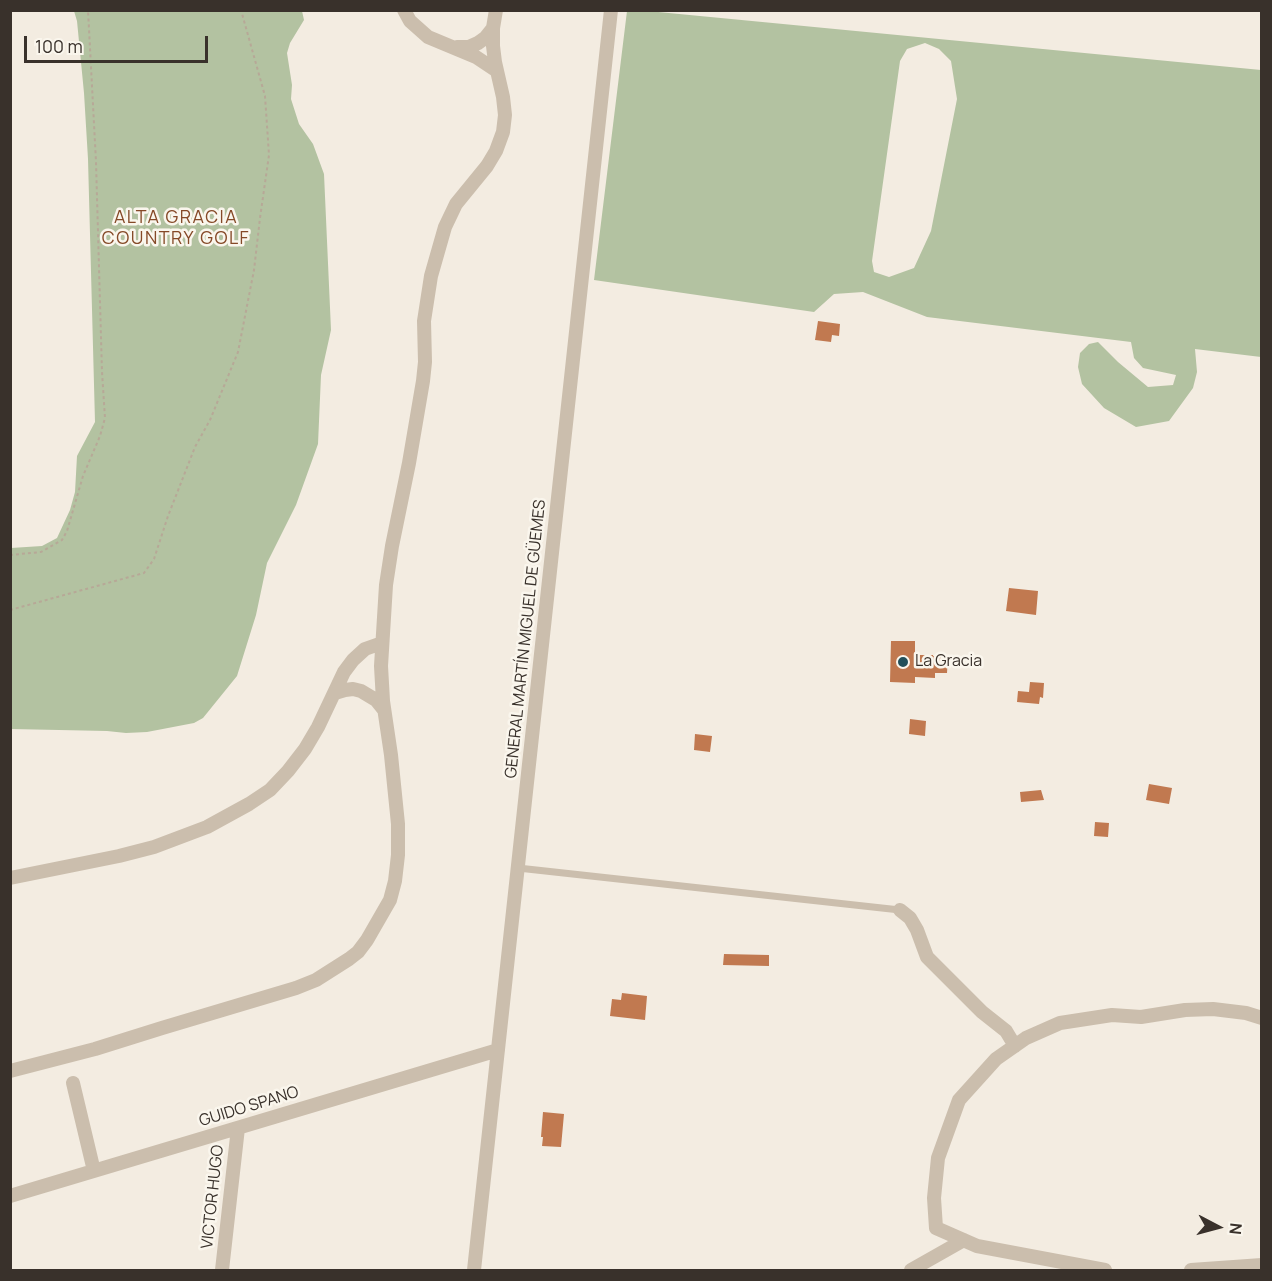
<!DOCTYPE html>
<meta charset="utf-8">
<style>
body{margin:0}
#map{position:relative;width:1272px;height:1281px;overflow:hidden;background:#f3ece1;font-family:Manrope,sans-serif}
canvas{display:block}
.frame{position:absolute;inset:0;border:12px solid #39312b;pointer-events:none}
.north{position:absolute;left:1188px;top:1197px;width:60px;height:60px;-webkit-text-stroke:4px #faf6ed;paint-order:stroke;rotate:96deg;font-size:16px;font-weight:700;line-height:24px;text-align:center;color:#39312b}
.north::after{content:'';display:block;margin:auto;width:21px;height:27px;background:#39312b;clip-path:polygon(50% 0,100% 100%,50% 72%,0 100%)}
.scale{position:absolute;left:24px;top:36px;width:184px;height:27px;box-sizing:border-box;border:3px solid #39312b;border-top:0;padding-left:8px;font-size:18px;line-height:21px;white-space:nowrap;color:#39312b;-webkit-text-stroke:4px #faf6ed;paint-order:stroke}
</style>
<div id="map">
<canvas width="1272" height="1281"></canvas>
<div class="frame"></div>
<div class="north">N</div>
<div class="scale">100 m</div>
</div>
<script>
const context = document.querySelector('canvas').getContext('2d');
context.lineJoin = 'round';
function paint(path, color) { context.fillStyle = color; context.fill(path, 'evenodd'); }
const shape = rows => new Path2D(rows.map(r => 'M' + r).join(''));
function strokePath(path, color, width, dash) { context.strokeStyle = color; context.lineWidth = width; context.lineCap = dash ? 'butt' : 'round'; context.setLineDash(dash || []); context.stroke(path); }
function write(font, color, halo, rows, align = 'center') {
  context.font = font + ' Manrope,sans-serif'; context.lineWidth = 5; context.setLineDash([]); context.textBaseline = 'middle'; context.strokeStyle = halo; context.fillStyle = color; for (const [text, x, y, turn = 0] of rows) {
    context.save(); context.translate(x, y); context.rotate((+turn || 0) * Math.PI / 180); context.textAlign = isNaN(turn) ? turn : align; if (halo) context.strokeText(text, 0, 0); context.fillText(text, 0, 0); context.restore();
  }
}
const green = shape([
 [74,11,302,11,304,20,290,43,287,53,292,85,291,99,299,124,313,144,324,174,331,330,321,375,318,444,296,505,267,563,256,615,237,676,203,718,194,723,147,732,126,733,107,731,11,729,11,548,42,546,57,538,70,510,75,492,77,456,95,422,88,159,84,93,77,21],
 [627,11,648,11,1261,70,1261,357,1195,349,1197,372,1193,388,1169,421,1136,427,1104,408,1082,384,1078,367,1080,353,1089,344,1098,342,1118,362,1148,387,1173,385,1176,375,1143,368,1134,358,1131,342,927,317,863,292,834,294,814,312,594,280],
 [925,43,939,49,951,61,957,99,931,231,914,268,889,277,874,272,872,261,900,61,907,49]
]);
const building = shape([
 [818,321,840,324,839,336,832,335,831,342,815,340],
 [1009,588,1038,591,1036,615,1006,611],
 [891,641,915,641,915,655,933,655,933,656,948,656,947,673,935,673,935,678,915,677,915,683,890,682],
 [1030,682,1044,683,1043,698,1040,697,1039,704,1017,702,1018,691,1029,692],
 [910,719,926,721,925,736,909,734],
 [695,734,712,736,710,752,694,750],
 [1149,784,1172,788,1169,804,1146,800],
 [1041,790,1044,800,1021,802,1020,792],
 [1095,822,1109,823,1108,837,1094,836],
 [724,954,769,955,769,966,723,965],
 [622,993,647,996,645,1020,610,1016,612,999,621,1000],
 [543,1112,564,1114,561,1147,542,1146,543,1137,541,1137]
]);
const path = shape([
 [10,555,41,552,62,540,67,531,83,476,100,436,105,418,102,372,96,162,88,10],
 [10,610,144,573,154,559,168,516,195,447,210,420,238,352,254,270,260,218,269,155,265,96,241,10]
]);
const service = shape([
 [518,868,900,910]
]);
const minor = shape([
 [404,10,410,21,428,37,476,57,497,71],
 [457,47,469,47,478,43,485,38,493,28],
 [335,693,345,690,353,689,361,691,376,700,384,710],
 [10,878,119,856,154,847,207,827,249,804,270,790,288,771,305,749,318,727,344,672,353,660,365,649,382,643],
 [900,910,910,918,917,930,927,957,982,1012,1006,1031,1015,1046],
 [10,1071,95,1049,162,1028,296,988,316,980,349,959,358,952,367,940,390,900,395,881,398,855,398,824,391,755,383,701,381,666,386,585,392,546,409,463,423,381,425,362,424,321,431,276,445,227,456,204,487,166,496,151,503,132,505,115,503,97,495,62,493,46,493,28,496,10],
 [73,1083,94,1171],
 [10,1196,498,1050],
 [222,1270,238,1128],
 [474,1270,611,10],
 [911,1270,964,1240],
 [1105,1270,977,1246,936,1228,934,1198,938,1158,959,1100,996,1059,1026,1038,1060,1023,1112,1015,1141,1017,1185,1010,1213,1009,1246,1013,1262,1018],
 [1191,1270,1262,1265]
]);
const markers = [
 [903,662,6,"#224f5a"]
];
const streetNames = [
 ["GENERAL MARTÍN MIGUEL DE GÜEMES",526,639,-84],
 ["GUIDO SPANO",249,1107,-17],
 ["VICTOR HUGO",213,1197,-84]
];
const poiNames = [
 ["La Gracia",915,662]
];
const neighbourhoodNames = [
 ["ALTA GRACIA",176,218],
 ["COUNTRY GOLF",176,239]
];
paint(green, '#b3c2a1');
paint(building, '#c17950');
strokePath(path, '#b7a897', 2, [3, 3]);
strokePath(service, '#cbbead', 7);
strokePath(minor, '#cbbead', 14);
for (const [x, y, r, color] of markers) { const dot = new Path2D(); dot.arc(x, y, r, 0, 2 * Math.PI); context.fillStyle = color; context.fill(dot); strokePath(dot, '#faf6ed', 2); }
write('16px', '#39312b', '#faf6ed', streetNames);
write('16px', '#39312b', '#faf6ed', poiNames, 'left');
context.letterSpacing = '1.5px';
write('18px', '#854927', '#faf6ed', neighbourhoodNames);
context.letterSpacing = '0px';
</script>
